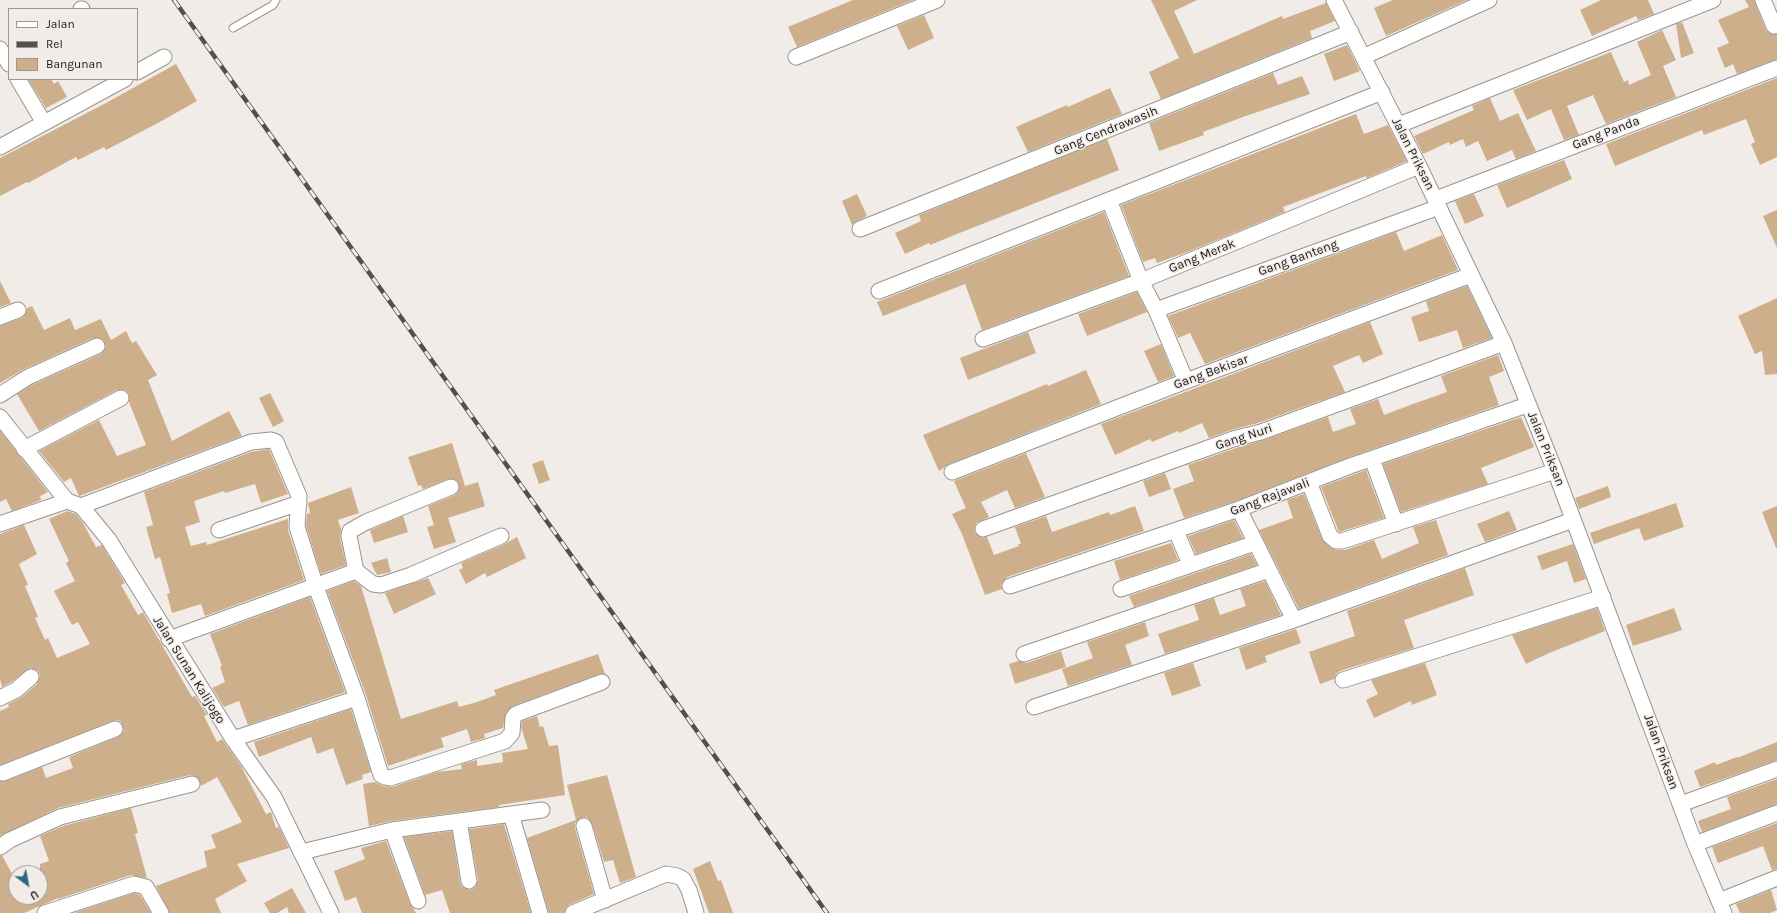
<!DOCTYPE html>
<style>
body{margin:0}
#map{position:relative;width:1777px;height:913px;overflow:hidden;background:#f1ece7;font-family:Karla,sans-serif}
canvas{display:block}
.legend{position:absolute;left:8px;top:8px;width:130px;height:72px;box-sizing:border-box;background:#f1ece7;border:1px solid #9b9793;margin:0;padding:5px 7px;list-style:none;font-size:12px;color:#1a1816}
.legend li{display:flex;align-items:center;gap:8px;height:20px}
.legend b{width:20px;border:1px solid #9b9793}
.north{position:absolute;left:8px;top:865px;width:40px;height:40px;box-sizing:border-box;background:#f1ece7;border:1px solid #9b9793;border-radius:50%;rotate:148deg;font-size:11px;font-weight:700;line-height:16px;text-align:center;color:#1a1816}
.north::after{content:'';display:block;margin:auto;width:14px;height:18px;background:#316682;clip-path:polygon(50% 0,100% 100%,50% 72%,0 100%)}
</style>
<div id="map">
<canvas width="1777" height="913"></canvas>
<ul class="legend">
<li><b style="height:5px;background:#fff"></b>Jalan</li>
<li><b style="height:5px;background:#524f4c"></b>Rel</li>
<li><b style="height:11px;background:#cdaf8b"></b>Bangunan</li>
</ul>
<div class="north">U</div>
</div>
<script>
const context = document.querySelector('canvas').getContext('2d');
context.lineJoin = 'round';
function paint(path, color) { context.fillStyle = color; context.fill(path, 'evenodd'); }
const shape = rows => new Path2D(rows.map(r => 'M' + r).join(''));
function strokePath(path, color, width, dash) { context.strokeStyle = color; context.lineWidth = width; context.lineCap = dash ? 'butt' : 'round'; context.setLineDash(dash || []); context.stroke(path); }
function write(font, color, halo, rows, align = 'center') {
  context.font = font + ' Karla,sans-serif'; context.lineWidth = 3; context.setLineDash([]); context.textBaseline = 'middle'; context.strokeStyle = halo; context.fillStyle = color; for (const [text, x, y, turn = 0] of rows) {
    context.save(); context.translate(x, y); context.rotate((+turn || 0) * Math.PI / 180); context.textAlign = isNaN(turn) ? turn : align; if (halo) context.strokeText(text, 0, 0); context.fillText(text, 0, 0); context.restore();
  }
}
const building = shape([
 [853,0,913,0,797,47,788,27],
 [1151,0,1197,0,1174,11,1194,54,1282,16,1283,19,1326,3,1335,21,1310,31,1312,38,1161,99,1149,72,1179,58],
 [1393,0,1467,0,1386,36,1374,8],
 [1601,0,1648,0,1654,14,1638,20,1636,16,1592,36,1580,10],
 [1745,0,1754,0,1766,30,1769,33,1777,34,1777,59,1737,74,1733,64,1725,68,1717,48,1729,43,1718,20,1749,7],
 [924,15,934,38,908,50,897,26],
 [1682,22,1694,53,1681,58,1676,24],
 [1662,30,1676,60,1663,66,1676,97,1606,124,1593,95,1567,106,1579,135,1564,140,1551,109,1527,120,1513,90,1611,52,1624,82,1628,80,1629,85,1651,75,1637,42],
 [1347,45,1360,71,1334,81,1324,54],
 [176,64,197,101,158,123,106,150,104,147,78,160,76,157,28,183,27,182,0,196,0,158,106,103],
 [1273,73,1278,85,1302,76,1310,94,1243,117,1203,132,1204,135,1159,151,1149,123],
 [1777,78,1777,157,1760,165,1751,144,1755,142,1746,119,1704,135,1702,130,1615,166,1606,144],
 [28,79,51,79,54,84,58,81,67,97,46,108],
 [1110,88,1122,114,1028,152,1016,127,1067,105,1068,107],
 [1490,98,1500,121,1518,113,1536,151,1516,159,1512,150,1487,161,1478,141,1466,147,1463,139,1450,145,1449,142,1423,154,1414,136,1474,110,1472,106],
 [1356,114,1364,134,1388,125,1407,161,1367,178,1366,176,1283,207,1285,212,1190,251,1157,263,1155,258,1143,262,1121,205],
 [1107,139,1119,170,957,234,930,245,929,243,905,254,895,233,921,221,919,215],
 [1564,160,1572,179,1507,208,1497,185],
 [857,194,867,216,857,221,852,225,842,201],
 [1474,194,1484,216,1465,224,1455,201],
 [1777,210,1777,248,1763,216],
 [1104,212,1129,276,982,330,965,284,883,316,877,302],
 [1396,232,1404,251,1442,235,1458,270,1205,364,1190,333,1178,338,1168,316],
 [0,281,11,303,0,307],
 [1467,286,1492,338,1463,348,1457,330,1419,342,1411,317,1429,311,1426,301],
 [1137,292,1147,312,1087,336,1078,314],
 [1777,298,1777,374,1765,375,1762,351,1755,354,1738,316],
 [32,306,44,330,70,318,75,330,101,319,111,340,126,331,132,343,136,341,157,375,148,380,172,441,229,411,242,436,79,496,71,478,64,482,39,451,99,420,117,456,146,445,129,402,129,394,125,390,117,390,39,431,17,394,32,385,101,354,106,347,102,339,93,338,24,369,0,383,0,326,22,318,25,315,27,308],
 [1370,322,1383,354,1363,363,1359,355,1333,366,1345,392,1258,423,1231,430,1209,438,1202,423,1179,433,1178,431,1152,442,1150,439,1115,455,1101,424],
 [1028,332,1036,353,968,380,960,358],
 [1161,344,1174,376,1158,382,1144,351],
 [1498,355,1504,371,1489,377,1499,405,1347,458,1236,501,1184,518,1173,489,1194,481,1188,465,1236,448,1264,440,1328,417,1333,432,1356,424,1350,409,1378,399,1384,415,1413,404,1447,392,1441,376],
 [1086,370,1101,404,949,464,939,471,923,435,1047,384,1048,386],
 [270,393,284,421,273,427,259,398],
 [1521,417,1534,447,1481,468,1488,484,1401,512,1383,464],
 [0,431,48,492,40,496,41,500,12,511,6,499,0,502],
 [452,443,465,486,478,482,485,506,448,518,456,542,434,549,427,527,434,525,428,506,455,495,458,492,459,484,456,480,448,479,423,489,421,485,418,486,408,457],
 [269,449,288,494,261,503,255,484,225,493,224,491,194,501,200,522,185,527,191,546,206,542,207,545,288,519,288,530,304,580,205,616,201,604,172,613,167,594,170,593,160,557,155,559,146,527,153,525,144,492,251,452],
 [1026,453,1045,497,1015,508,1007,490,981,502,989,517,976,523,974,532,981,538,987,537,994,555,1019,546,1018,544,1021,544,1015,527,1046,516,1052,532,1109,512,1110,515,1135,506,1144,531,1007,577,1001,584,1002,589,985,595,962,534,952,514,966,508,954,481],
 [543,460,550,480,539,484,532,464],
 [1366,470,1384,518,1339,532,1321,487],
 [1165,473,1171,489,1149,497,1143,481],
 [1608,486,1611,497,1579,509,1575,498],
 [351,487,359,513,338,520,341,529,340,538,346,565,321,574,306,526,307,514,310,513,308,503],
 [1304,494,1322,539,1331,548,1336,550,1345,550,1374,540,1382,559,1419,543,1413,527,1436,520,1448,555,1299,609,1259,530,1293,518,1287,500],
 [1676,503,1684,527,1644,541,1639,528,1594,544,1590,533],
 [1777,506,1777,548,1776,548,1762,512],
 [67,511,76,514,83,523,96,547,102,545,125,583,121,585,138,615,143,612,192,697,195,696,207,715,204,716,217,742,222,739,241,766,266,814,271,812,276,828,279,827,288,846,289,848,237,864,247,881,215,899,221,913,170,913,156,886,207,867,204,851,216,848,211,835,242,822,217,777,201,786,198,778,190,775,58,808,0,836,0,781,6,781,42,767,46,778,73,768,69,757,118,737,124,731,121,722,117,720,112,721,0,765,0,711,9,707,8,704,22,697,37,684,40,676,38,671,30,668,11,682,2,687,0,679,0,534,24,525,37,554,19,564,28,585,25,586,38,617,35,618,45,640,48,638,57,658,90,644,78,622,72,625,54,591,75,581,66,563,69,561,49,519],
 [1509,511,1517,530,1485,542,1477,524],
 [403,516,408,532,374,543,370,530],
 [1234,520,1243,538,1196,554,1188,536],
 [517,537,526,558,487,577,485,573,466,584,459,570,463,568,461,563,505,544],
 [1171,543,1178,560,1120,580,1114,561],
 [1573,544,1586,579,1574,583,1567,561,1542,570,1537,556],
 [1251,554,1257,565,1134,607,1129,596],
 [387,558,391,572,377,575,371,563],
 [1465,568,1474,595,1404,620,1414,648,1340,671,1336,674,1334,679,1320,684,1309,652,1355,636,1347,611],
 [428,578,436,594,394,614,385,593],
 [354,581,361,586,401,719,457,701,459,707,477,702,496,695,494,690,598,654,605,674,599,674,513,706,506,713,503,728,484,734,485,738,471,742,467,729,441,738,444,747,388,766,366,695,327,591],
 [1265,581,1281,615,1165,654,1158,634,1199,620,1194,605,1214,598,1220,615,1246,606,1240,589],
 [310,597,345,692,248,725,239,701,224,707,212,688,225,682,220,667,222,666,210,634],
 [1597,608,1605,631,1549,653,1526,664,1512,635],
 [1674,608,1682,630,1633,646,1626,625],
 [1145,622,1149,636,1125,645,1132,665,1068,686,1062,669,1093,658,1087,642],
 [1296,629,1301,643,1265,656,1267,662,1246,670,1239,648],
 [1061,651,1066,667,1015,684,1009,664,1018,661,1027,663],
 [1193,663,1201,686,1172,696,1164,673],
 [1425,663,1437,695,1412,705,1411,701,1374,718,1366,700,1378,694,1371,680],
 [351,709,371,772,362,775,363,779,346,785,333,748,317,754,311,737,259,757,254,742],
 [537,716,540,727,543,726,549,746,558,745,565,795,499,805,499,807,391,821,369,826,363,784,375,782,383,786,392,787,437,772,462,769,461,764,477,760,477,766,503,762,502,753,528,749,521,727,522,721],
 [1777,742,1777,760,1700,787,1694,771,1715,762,1716,765,1737,757,1737,758],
 [607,775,636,877,620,883,613,860,604,862,592,823,587,817,581,818,575,823,575,828,594,894,569,905,566,908,564,913,549,913,527,838,576,820,567,785],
 [1777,779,1777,804,1702,832,1698,821,1731,809,1727,797],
 [131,808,138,833,135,834,147,878,131,875,58,899,58,898,24,913,0,913,0,856,2,855,12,874,16,872,16,897,40,897,40,864,49,861,40,836,63,826],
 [1777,823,1777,869,1772,870,1763,846,1718,863,1712,847],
 [504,824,531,913,450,913,442,890,425,895,404,837,452,831,460,882,462,887,470,890,475,888,478,880,469,829],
 [386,841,410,904,416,913,362,913,356,897,345,901,334,871,365,859,361,848],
 [710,861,718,881,721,880,733,913,709,913,693,869],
 [292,888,306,913,289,913,287,907,277,913,270,913,264,903],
 [1771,890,1777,910,1770,913,1740,913,1736,904],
 [134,893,140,895,151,913,74,913]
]);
const lane = shape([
 [233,28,273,5,276,0]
]);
const street = shape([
 [1334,0,1419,166,1504,343,1555,471,1695,844,1724,913],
 [1763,0,1774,26],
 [81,9,82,9],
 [0,49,9,64],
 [796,57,937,0],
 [1363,57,1489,0],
 [137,72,164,57],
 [18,79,44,123],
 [1399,125,1713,0],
 [0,147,125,79],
 [1436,199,1777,68],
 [1109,200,1141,281,1156,310,1186,381],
 [860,229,1351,32],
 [879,291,1382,92],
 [1156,310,1439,207],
 [0,317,18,310],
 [983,339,1141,281,1419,166],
 [0,395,28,377,97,346],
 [0,417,67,501],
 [24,449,121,398],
 [1372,459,1396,524],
 [952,472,1186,381,1471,275],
 [1309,482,1330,536,1336,541,1342,541,1555,471],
 [451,487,366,522,350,531,349,536,356,571,373,584,381,585,411,575,501,536],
 [81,506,251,442,271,440,276,442,299,496,297,527,316,587,357,698,381,775,385,777,390,778,505,741,512,733,513,718,516,714,602,682],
 [1239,509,1294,620],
 [0,524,67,501,81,506,109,540,233,739,274,797,331,913],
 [983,529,1233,439,1261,432,1504,343],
 [219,530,299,503],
 [1176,531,1190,564],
 [1010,586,1239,509,1350,466,1527,405],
 [1121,589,1255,543],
 [169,639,356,571],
 [1024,654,1269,570],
 [1343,680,1603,597],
 [0,698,16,690,31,677],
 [1034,707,1294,620,1573,520],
 [233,739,357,698],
 [3,773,115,729],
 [1681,804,1777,769],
 [511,814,540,913],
 [459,821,469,881],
 [584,826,605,900],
 [392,830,418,901],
 [1695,844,1777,813],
 [0,847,10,840,60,817,192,784],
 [302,852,392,830,542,810],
 [1719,901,1777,878],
 [45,913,134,884,146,887,161,913],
 [573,913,666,874,677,876,683,879,689,890,696,913]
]);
const rail = shape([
 [174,0,827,913]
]);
const streetNames = [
 ["Gang Cendrawasih",1106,131,-22],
 ["Gang Panda",1606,133,-21],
 ["Jalan Priksan",1413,154,63],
 ["Gang Merak",1202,256,-22],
 ["Gang Banteng",1298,258,-20],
 ["Gang Bekisar",1211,372,-20],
 ["Gang Nuri",1244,437,-18],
 ["Jalan Priksan",1546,449,68],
 ["Gang Rajawali",1270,497,-21],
 ["Jalan Sunan Kalijogo",189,670,58],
 ["Jalan Priksan",1661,752,70]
];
paint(building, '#cdaf8b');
strokePath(lane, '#98948f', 9);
strokePath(street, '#98948f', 17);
strokePath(lane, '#fff', 7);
strokePath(street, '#fff', 15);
strokePath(rail, '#524f4c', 4.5);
strokePath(rail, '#f1ece7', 3, [9]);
write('13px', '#1a1816', '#f1ece7', streetNames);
</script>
